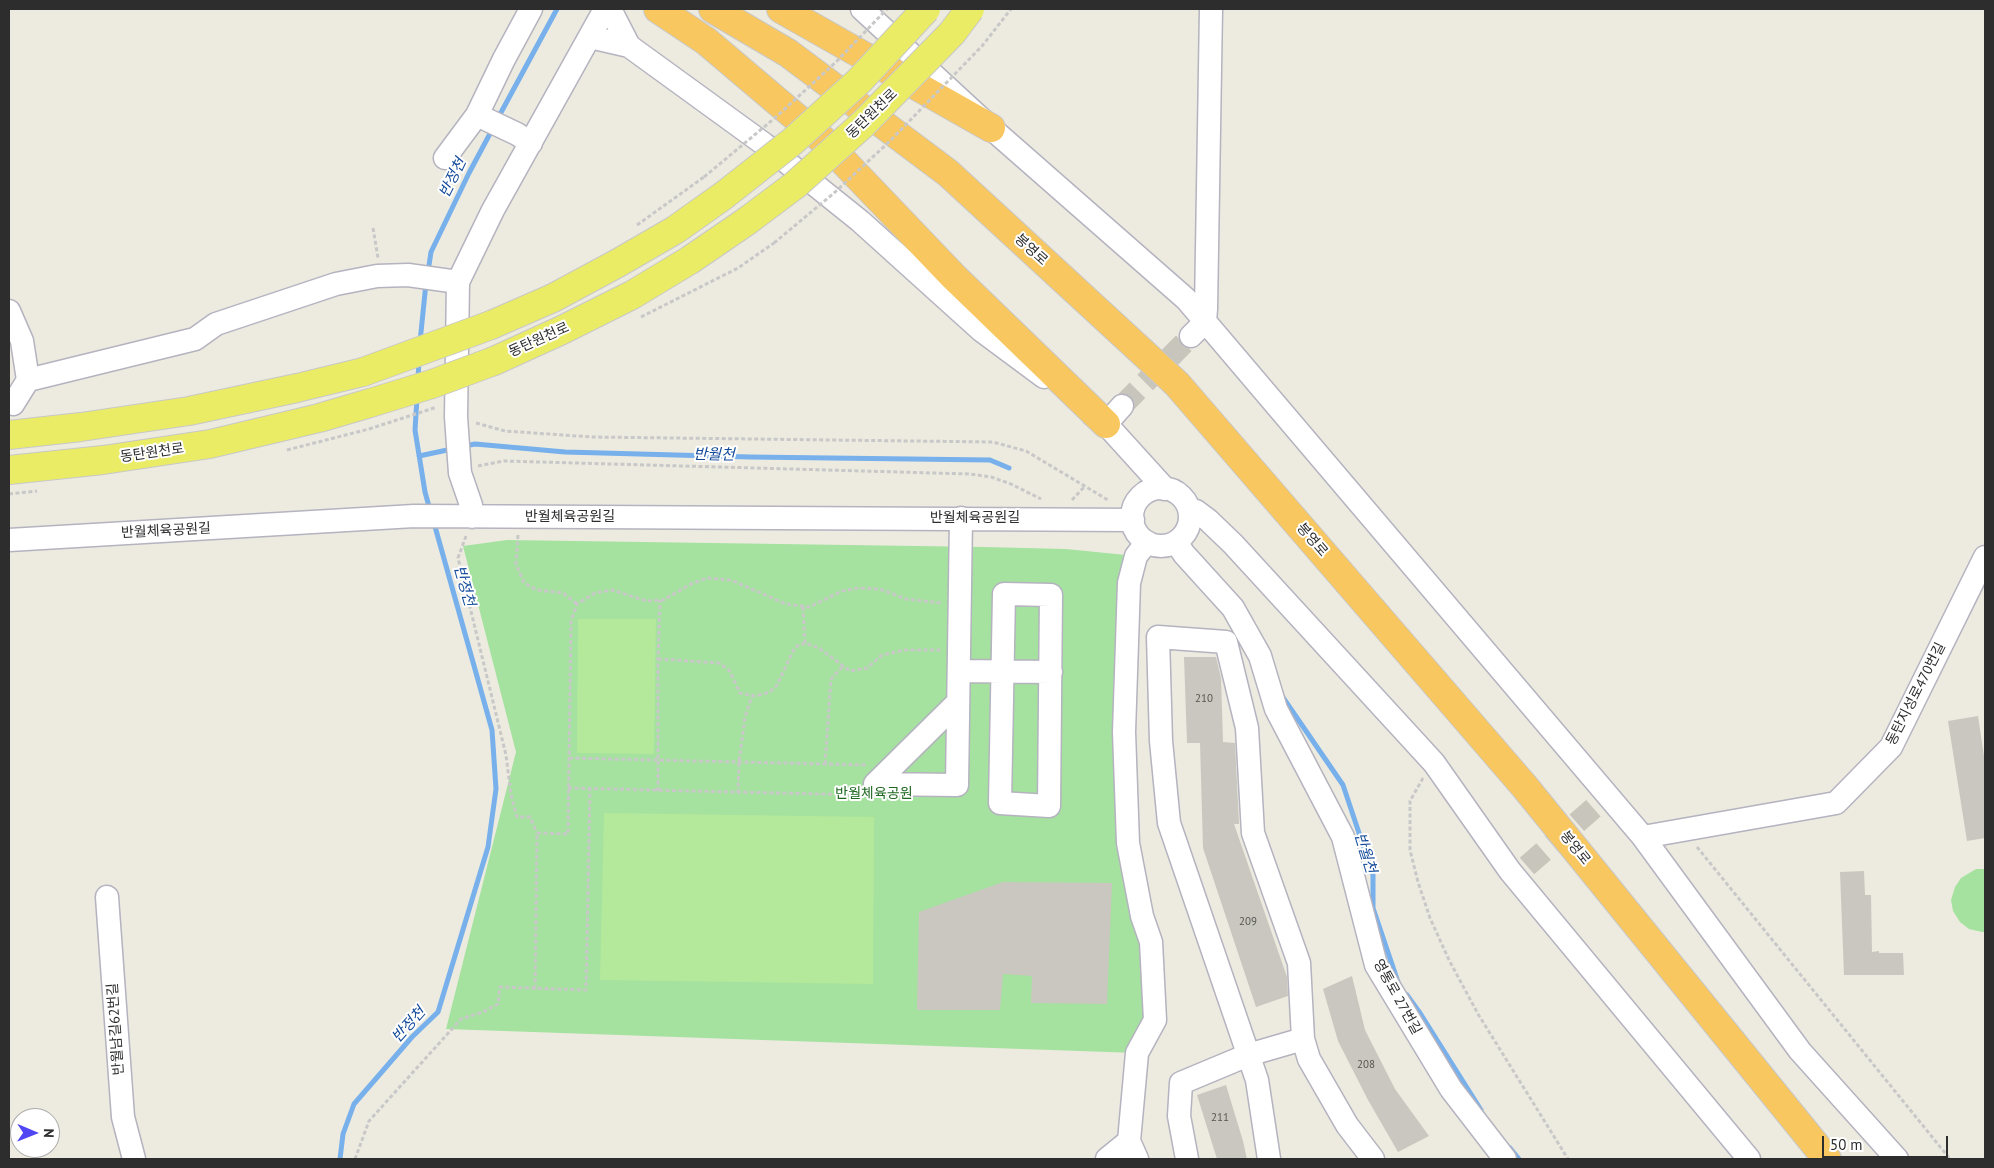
<!DOCTYPE html>
<meta charset="utf-8">
<style>
body{margin:0}
#map{position:relative;width:1994px;height:1168px;overflow:hidden;background:#edebe0;font-family:"PT Sans",sans-serif}
canvas{display:block}
.frame{position:absolute;inset:0;border:10px solid #2d2d2d;pointer-events:none}
.north{position:absolute;left:10px;top:1108px;width:50px;height:50px;box-sizing:border-box;background:#fff;border:1px solid #ababab;border-radius:50%;rotate:91deg;font-size:14px;font-weight:700;line-height:20px;text-align:center;color:#2d2d2d}
.north::after{content:'';display:block;margin:auto;width:18px;height:22px;background:#5146f4;clip-path:polygon(50% 0,100% 100%,50% 72%,0 100%)}
.scale{position:absolute;left:1822px;top:1136px;width:126px;height:22px;box-sizing:border-box;border:2px solid #2d2d2d;border-top:0;padding-left:6px;font-size:15px;line-height:18px;white-space:nowrap;color:#2d2d2d;-webkit-text-stroke:4px #fff;paint-order:stroke}
</style>
<div id="map">
<canvas width="1994" height="1168"></canvas>
<div class="frame"></div>
<div class="north">N</div>
<div class="scale">50 m</div>
</div>
<script>
const context = document.querySelector('canvas').getContext('2d');
context.lineJoin = 'round';
function paint(path, color) { context.fillStyle = color; context.fill(path, 'evenodd'); }
const shape = rows => new Path2D(rows.map(r => 'M' + r).join(''));
function strokePath(path, color, width, dash) { context.strokeStyle = color; context.lineWidth = width; context.lineCap = dash ? 'butt' : 'round'; context.setLineDash(dash || []); context.stroke(path); }
function write(font, color, halo, rows, align = 'center') {
  context.font = font + ' "PT Sans","Noto Sans KR",sans-serif'; context.lineWidth = 4; context.setLineDash([]); context.textBaseline = 'middle'; context.strokeStyle = halo; context.fillStyle = color; for (const [text, x, y, turn = 0] of rows) {
    context.save(); context.translate(x, y); context.rotate((+turn || 0) * Math.PI / 180); context.textAlign = isNaN(turn) ? turn : align; if (halo) context.strokeText(text, 0, 0); context.fillText(text, 0, 0); context.restore();
  }
}
const green = shape([
 [507,540,985,547,1066,549,1136,556,1124,732,1155,1020,1137,1053,446,1029,516,752,463,546],
 [1976,869,1985,869,1985,932,1982,932,1969,929,1960,922,1953,911,1951,900,1955,887,1961,878]
]);
const pitch = shape([
 [578,619,656,619,654,754,577,753],
 [604,813,874,817,873,984,600,980]
]);
const stream = shape([
 [498,118,557,9],
 [428,272,431,252,469,173,493,128],
 [420,342,426,283],
 [418,379,419,360],
 [417,398,415,430,425,492,430,510],
 [465,446,475,444,565,452,750,457,990,460,1009,468],
 [419,456,452,449],
 [1282,696,1343,785,1373,875,1373,908,1398,982],
 [1407,995,1420,1013,1481,1110],
 [1510,1148,1519,1159],
 [340,1159,343,1134,354,1104,412,1037,438,1012,488,847,496,789,492,730,434,523]
]);
const building = shape([
 [1184,657,1216,657,1221,678,1223,742,1235,743,1239,824,1234,824,1287,977,1288,996,1256,1007,1203,848,1200,743,1187,743],
 [1978,716,1985,763,1985,838,1967,841,1948,721],
 [1864,871,1865,895,1871,895,1872,952,1879,951,1879,953,1903,953,1904,975,1844,975,1840,872],
 [1003,882,1112,883,1107,1004,1031,1003,1032,976,1003,974,1000,1010,917,1010,919,912],
 [1352,976,1365,1030,1395,1089,1429,1136,1398,1152,1368,1100,1338,1041,1323,989],
 [1226,1085,1243,1141,1247,1159,1217,1159,1197,1095]
]);
const minorTunnel = shape([
 [1122,406,1191,336],
 [1527,866,1596,806]
]);
const path = shape([
 [637,225,704,177],
 [373,228,378,258],
 [641,317,738,268,774,243],
 [476,423,505,431,592,437,993,442,1026,451,1108,500],
 [287,450,369,429],
 [478,466,504,461,970,474,991,477,1011,484,1041,499],
 [9,494,37,491],
 [1072,500,1085,486],
 [518,535,516,564,524,583,537,590,563,593,577,604],
 [466,536,458,558,506,755,511,795,517,817,530,817,537,833],
 [803,607,805,643],
 [658,659,719,663,729,670,740,693,755,696,770,692,777,685,795,647,805,643,819,648,850,671,867,668,882,655,905,650,941,650],
 [569,758,868,765],
 [825,764,831,679,843,666],
 [1423,778,1410,801,1410,850,1418,882,1430,918,1449,960,1478,1014,1568,1159],
 [568,788,860,795],
 [658,791,658,659,660,600],
 [738,793,739,762,745,717,752,696],
 [1697,847,1950,1159],
 [535,989,537,833,568,834,571,621,577,604,595,593,612,590,647,601,663,600,691,584,707,578,731,580,786,604,809,607,842,591,859,588,880,589,906,599,942,603],
 [355,1159,369,1121,461,1019,483,1012,498,1004,500,987,586,990,590,789]
]);
const minor = shape([
 [610,9,629,46],
 [862,9,991,128,1186,299,1643,837,1800,1051,1897,1159],
 [590,37,629,46,764,144,860,221,982,331,1044,377],
 [477,115,517,134,531,143],
 [445,158,477,115,504,59,531,9],
 [9,311,22,341,28,380,13,404],
 [1191,336,1205,322,1206,309,1211,9],
 [28,380,195,339,216,324,336,284,377,276,408,275,458,282],
 [1093,415,1106,424,1165,489],
 [1106,424,1122,406],
 '1132 517a29 29 0 1 1 58 0a29 29 0 1 1-58 0Z',
 [1189,509,1196,511,1208,520,1233,544,1434,763,1510,871,1749,1159],
 [472,517,471,505,460,473,456,417,458,282,493,210,605,9],
 [9,540,414,516,1133,520],
 [1176,542,1184,554,1233,608,1260,656,1276,709,1343,837,1376,965,1451,1089,1505,1159],
 [1004,594,1051,595,1049,806,1000,803,1004,594],
 [959,671,1051,672],
 [958,702,875,784,957,785,961,518],
 [1643,837,1836,803,1891,747,1985,557],
 [107,897,123,1117,134,1159],
 [1107,1159,1129,1141],
 [1137,1159,1129,1141,1137,1053,1155,1020,1151,942,1142,916,1128,843,1124,732,1129,583,1136,556,1147,542],
 [1187,1159,1179,1116,1181,1083,1248,1055,1303,1039,1309,1059,1347,1125,1373,1159],
 [1269,1159,1257,1080,1169,823,1161,741,1158,637,1226,642,1247,728,1253,833,1299,963,1303,1039]
]);
const major = shape([
 [491,325,553,298,618,263,675,230,723,196],
 [494,361,562,330,632,295,690,260,747,221],
 [9,435,81,427,189,411,297,388,363,372],
 [9,470,103,460,210,444,319,418,370,403]
]);
const highway = shape([
 [658,9,706,41,824,141,954,277,1106,424],
 [713,9,788,53,948,173,1177,384,1525,787,1827,1159],
 [781,9,991,128]
]);
const pathBridge = shape([
 [704,177,776,117,836,62,887,9],
 [774,243,834,193,890,141,982,46,1011,9],
 [369,429,437,407]
]);
const majorBridge = shape([
 [723,196,793,141,859,81,926,9],
 [747,221,795,185,863,124,952,33,970,9],
 [363,372,491,325],
 [370,403,432,384,494,361]
]);
const numberNames = [
 ["210",1204,699],
 ["209",1248,922],
 ["208",1366,1065],
 ["211",1220,1118]
];
const streetNames = [
 ["동탄원천로",872,114,-44],
 ["봉영로",1031,250,42],
 ["동탄원천로",539,340,-24],
 ["동탄원천로",152,453,-8],
 ["반월체육공원길",570,517],
 ["반월체육공원길",975,518],
 ["반월체육공원길",166,531,-3],
 ["봉영로",1312,540,49],
 ["동탄지성로470번길",1916,694,-63],
 ["봉영로",1575,848,51],
 ["영통로 27번길",1397,997,61],
 ["반월남길62번길",116,1029,-94]
];
const parkNames = [
 ["반월체육공원",874,794]
];
const waterNames = [
 ["반정천",453,178,-64],
 ["반월천",714,455,1],
 ["반정천",464,586,74],
 ["반월천",1365,853,73],
 ["반정천",409,1025,-48]
];
paint(green, '#a5e29f');
paint(pitch, '#b4e89b');
strokePath(stream, '#77b0eb', 5);
paint(building, '#c9c7bf');
strokePath(minorTunnel, '#c7c5bc', 22, [22, 11]);
strokePath(minor, '#b4b3bf', 25);
strokePath(major, '#c8c8c8', 30);
strokePath(highway, '#c8c8c8', 30);
strokePath(path, '#c8c8c8', 3, [4, 2.5]);
strokePath(minor, '#fff', 22);
strokePath(major, '#eaec66', 28);
strokePath(highway, '#f9c760', 28);
strokePath(majorBridge, '#c8c8c8', 30, []);
strokePath(pathBridge, '#c8c8c8', 3, [4, 2.5]);
strokePath(majorBridge, '#eaec66', 28);
write('11px', '#545452', null, numberNames);
write('14px', '#2d2d2d', '#fff', streetNames);
write('14px', '#1e6820', '#fff', parkNames);
write('italic 15px', '#134a9a', '#fff', waterNames);
</script>
